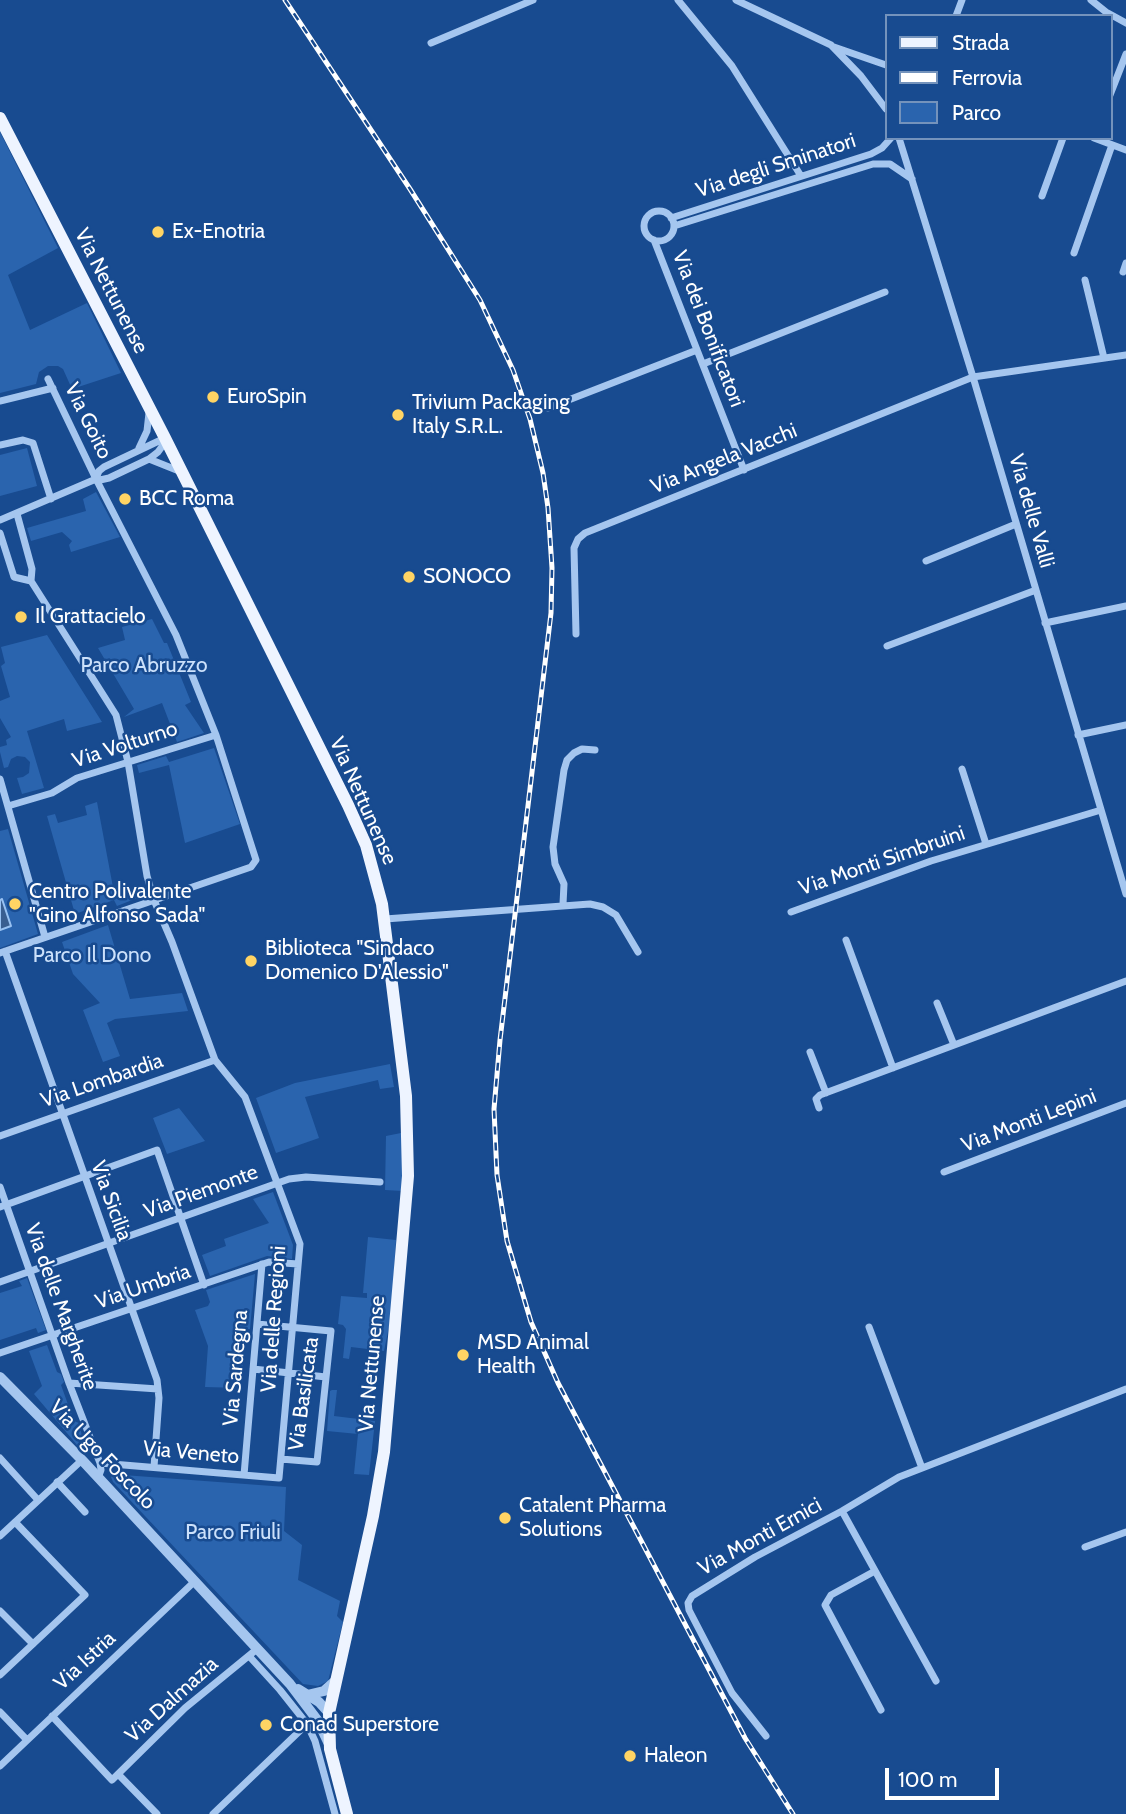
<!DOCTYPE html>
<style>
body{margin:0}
#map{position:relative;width:1126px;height:1814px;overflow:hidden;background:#184b90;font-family:Cabin,sans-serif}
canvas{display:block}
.legend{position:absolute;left:885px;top:14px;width:228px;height:126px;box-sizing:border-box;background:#184b90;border:2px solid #7493bc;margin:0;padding:9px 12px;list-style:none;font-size:21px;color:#fff}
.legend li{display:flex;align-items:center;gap:14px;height:35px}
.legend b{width:35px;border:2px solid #7493bc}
.scale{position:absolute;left:885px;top:1768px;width:114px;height:32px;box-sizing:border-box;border:4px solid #fff;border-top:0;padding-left:9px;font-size:21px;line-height:24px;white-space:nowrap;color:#fff;-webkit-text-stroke:5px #184b90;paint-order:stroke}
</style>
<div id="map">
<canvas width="1126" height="1814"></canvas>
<ul class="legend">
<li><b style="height:9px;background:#eef4ff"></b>Strada</li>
<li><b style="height:9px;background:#fff"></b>Ferrovia</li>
<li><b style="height:19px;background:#2a64ae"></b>Parco</li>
</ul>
<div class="scale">100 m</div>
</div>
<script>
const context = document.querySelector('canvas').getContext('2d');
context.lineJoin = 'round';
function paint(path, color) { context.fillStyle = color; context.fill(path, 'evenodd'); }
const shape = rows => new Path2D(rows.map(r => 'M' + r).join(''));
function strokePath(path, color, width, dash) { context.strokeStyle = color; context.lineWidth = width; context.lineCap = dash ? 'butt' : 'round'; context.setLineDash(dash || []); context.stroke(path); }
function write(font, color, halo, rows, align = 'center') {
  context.font = font + ' Cabin,sans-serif'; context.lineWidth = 5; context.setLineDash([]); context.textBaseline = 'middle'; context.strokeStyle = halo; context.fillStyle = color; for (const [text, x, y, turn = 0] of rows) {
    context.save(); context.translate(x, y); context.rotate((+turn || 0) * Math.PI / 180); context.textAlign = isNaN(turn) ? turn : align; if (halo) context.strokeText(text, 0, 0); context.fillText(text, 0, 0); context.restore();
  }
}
const green = shape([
 [0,132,58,248,8,275,30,330,87,303,121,373,72,389,63,369,58,366,48,366,39,372,36,384,0,393],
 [27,448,37,486,0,496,0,455],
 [96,492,120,537,71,552,69,545,72,541,62,532,31,541,27,528,86,511,83,499],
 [152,619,164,643,167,643,191,702,185,705,204,733,177,742,162,703,124,717,134,709,98,648,125,640,122,627],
 [47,635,102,722,67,731,64,719,27,731,44,788,22,794,17,778,23,777,29,773,30,762,25,757,17,756,11,759,8,767,4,768,0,752,0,747,7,745,6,740,11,737,0,718,0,701,10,697,1,666,5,663,1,647],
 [214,748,240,824,185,843,169,765,139,773,137,765,166,756,169,762],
 [97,802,115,898,144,888,145,895,117,906,114,900,75,914,47,816,55,814,58,823,87,815,85,806],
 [8,829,38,934,0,948,0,831],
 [108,925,130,999,182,993,188,1011,115,1019,107,1023,120,1056,103,1062,83,1010,100,1003,73,974,62,942],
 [390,1064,394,1087,380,1089,378,1080,305,1097,319,1138,276,1153,256,1098,295,1083],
 [179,1108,205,1141,167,1154,153,1118],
 [406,1132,403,1191,385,1190,386,1136],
 [273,1192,293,1245,292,1259,267,1256,210,1276,202,1255,226,1246,224,1239,269,1223,253,1199],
 [368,1237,396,1240,391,1317,384,1351,351,1347,349,1359,343,1358,346,1329,343,1325,338,1324,341,1296,367,1298,367,1293,363,1293],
 [255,1274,250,1329,247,1329,240,1388,205,1387,208,1346,195,1310,208,1306,210,1302,206,1290],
 [27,1278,46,1330,38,1333,36,1328,0,1340,0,1293,22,1286,19,1281],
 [47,1345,57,1372,61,1374,64,1382,61,1385,74,1421,79,1423,82,1436,81,1441,77,1445,34,1394,42,1386,29,1351],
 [332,1390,337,1390,334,1416,375,1421,369,1475,354,1474,358,1434,327,1431,330,1391],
 [118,1471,123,1475,286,1487,284,1531,302,1545,298,1580,340,1601,337,1616,343,1622,328,1681,318,1686,303,1684,113,1482,111,1477,113,1473]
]);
const water = shape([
 [2,899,11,926,0,930,0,900,2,899]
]);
const minor = shape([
 [678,0,732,66,801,176],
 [736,0,831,45,861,76,886,109],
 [1091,0,1106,12,1126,23],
 [956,16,962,0],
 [431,43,533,0],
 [834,47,886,65],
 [1110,95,1126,54],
 [899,138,973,377,1126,894],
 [1094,138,1126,150],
 [1042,196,1063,138],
 '644 226a15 15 0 1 1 30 0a15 15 0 1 1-30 0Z',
 [671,218,871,154,882,148,891,138],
 [674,226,873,164,890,164,912,179],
 [654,240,744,470],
 [1074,253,1112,145],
 [1123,272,1126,263],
 [1085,280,1104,358],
 [703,364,885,292],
 [0,401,53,388],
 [548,408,697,350],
 [0,445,23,440,33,443,51,499],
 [139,448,147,431,149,413],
 [149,459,179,471],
 [96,478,99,471,104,467,165,438],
 [17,514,32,569,31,581,116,715,128,762,147,876,154,900,172,942,215,1060,245,1097,300,1244,279,1478,100,1463],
 [0,520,96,479,100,480,109,478,149,459,158,452,166,441],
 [0,533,14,577,31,581],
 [926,561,1016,524],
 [1045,623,1126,606],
 [576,634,574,548,578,539,585,533,973,377,1126,355],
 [887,646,1036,590],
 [1078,735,1126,725],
 [962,769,986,844],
 [0,779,45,937],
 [8,806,52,793,77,778,216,735],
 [563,904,564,884,555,864,553,847,564,770,567,760,574,753,582,749,595,750],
 [791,912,931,861,1101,810],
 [385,919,590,904,603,907,616,915,638,952],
 [846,940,893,1068],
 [5,951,157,1380,159,1398,154,1467],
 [0,953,251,867,256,860,216,735,176,635,96,479,48,379],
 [937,1003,954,1045],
 [810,1052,826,1093],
 [819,1108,816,1099,820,1095,1126,981],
 [0,1136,215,1060],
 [944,1172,1126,1103],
 [0,1187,69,1383,100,1463,101,1470,98,1478],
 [0,1207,157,1150,204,1285],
 [0,1282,289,1179,306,1177,380,1182],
 [257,1324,331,1331,317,1462,281,1459],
 [869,1327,922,1468],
 [0,1353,269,1262,298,1264],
 [253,1369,326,1377],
 [69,1383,158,1389],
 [0,1458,38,1500],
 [244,1475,262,1264],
 [57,1482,85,1512],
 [842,1511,936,1681],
 [0,1536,82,1460],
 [1085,1547,1126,1532],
 [875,1571,831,1595,825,1605,881,1710],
 [0,1611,33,1644],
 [0,1675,85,1595,15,1522],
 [0,1712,27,1740],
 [52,1716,112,1780,185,1708,257,1649],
 [307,1724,315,1741,335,1814],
 [766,1736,732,1693,689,1610,688,1603,692,1596,755,1557,842,1511,899,1477,1126,1389],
 [0,1766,194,1582],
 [118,1774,157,1814],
 [213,1814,307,1724,280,1690,249,1656]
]);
const tertiary = shape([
 [0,1377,82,1460,290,1684,318,1721,329,1744],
 [298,1689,319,1702,329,1713],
 [307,1695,324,1691,334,1682]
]);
const primary = shape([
 [0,118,165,438,348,805,366,845,382,904,406,1096,408,1176,384,1452,373,1516,329,1713,330,1749,347,1814]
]);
const rail = shape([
 [285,0,410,189,480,300,513,370,530,419,543,473,548,508,552,568,551,613,500,1040,494,1109,497,1175,507,1241,531,1322,558,1383,745,1738,793,1814]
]);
const markers = [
 [158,232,7,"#ffd464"],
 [213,397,7,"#ffd464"],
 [398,415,7,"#ffd464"],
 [125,499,7,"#ffd464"],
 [409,577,7,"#ffd464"],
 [21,617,7,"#ffd464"],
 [15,904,7,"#ffd464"],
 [251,961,7,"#ffd464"],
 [463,1355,7,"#ffd464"],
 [505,1518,7,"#ffd464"],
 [266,1725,7,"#ffd464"],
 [630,1756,7,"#ffd464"]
];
const streetNames = [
 ["Via degli Sminatori",776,166,-18],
 ["Via Nettunense",111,291,63],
 ["Via dei Bonificatori",708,329,69],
 ["Via Goito",88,421,64],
 ["Via Angela Vacchi",724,459,-22],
 ["Via delle Valli",1031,511,74],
 ["Via Volturno",125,745,-18],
 ["Via Nettunense",363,801,66],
 ["Via Monti Simbruini",882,861,-19],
 ["Via Lombardia",102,1081,-19],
 ["Via Monti Lepini",1029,1121,-21],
 ["Via Piemonte",201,1192,-20],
 ["Via Sicilia",111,1201,70],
 ["Via Umbria",143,1287,-19],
 ["Via delle Margherite",61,1307,70],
 ["Via delle Regioni",274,1319,-86],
 ["Via Nettunense",372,1364,-85],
 ["Via Sardegna",236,1368,-85],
 ["Via Basilicata",304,1394,-82],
 ["Via Veneto",191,1453,5],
 ["Via Ugo Foscolo",102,1455,46],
 ["Via Monti Ernici",760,1537,-29],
 ["Via Istria",85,1661,-43],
 ["Via Dalmazia",172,1700,-42]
];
const poiNames = [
 ["Ex-Enotria",172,232],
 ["EuroSpin",227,397],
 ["Trivium Packaging",412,403],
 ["Italy S.R.L.",412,427],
 ["BCC Roma",139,499],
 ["SONOCO",423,577],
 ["Il Grattacielo",35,617],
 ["Centro Polivalente",29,892],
 ["\"Gino Alfonso Sada\"",29,916],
 ["Biblioteca \"Sindaco",265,949],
 ["Domenico D'Alessio\"",265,973],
 ["MSD Animal",477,1343],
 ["Health",477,1367],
 ["Catalent Pharma",519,1506],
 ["Solutions",519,1530],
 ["Conad Superstore",280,1725],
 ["Haleon",644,1756]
];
const parkNames = [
 ["Parco Abruzzo",144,666],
 ["Parco Il Dono",92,956],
 ["Parco Friuli",233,1533]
];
paint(green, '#2a64ae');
paint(water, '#395e91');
strokePath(water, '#98c1f2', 2);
strokePath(minor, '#a5c6ef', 7);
strokePath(tertiary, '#a5c6ef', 10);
strokePath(primary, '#eef4ff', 12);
strokePath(rail, '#fff', 5);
strokePath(rail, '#184b90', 2.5, [8]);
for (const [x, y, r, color] of markers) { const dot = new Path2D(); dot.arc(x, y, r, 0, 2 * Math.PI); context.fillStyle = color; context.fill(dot); strokePath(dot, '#184b90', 2.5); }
write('21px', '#fff', '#184b90', streetNames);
write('21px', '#fff', '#184b90', poiNames, 'left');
write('21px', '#cce1fb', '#184b90', parkNames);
</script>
